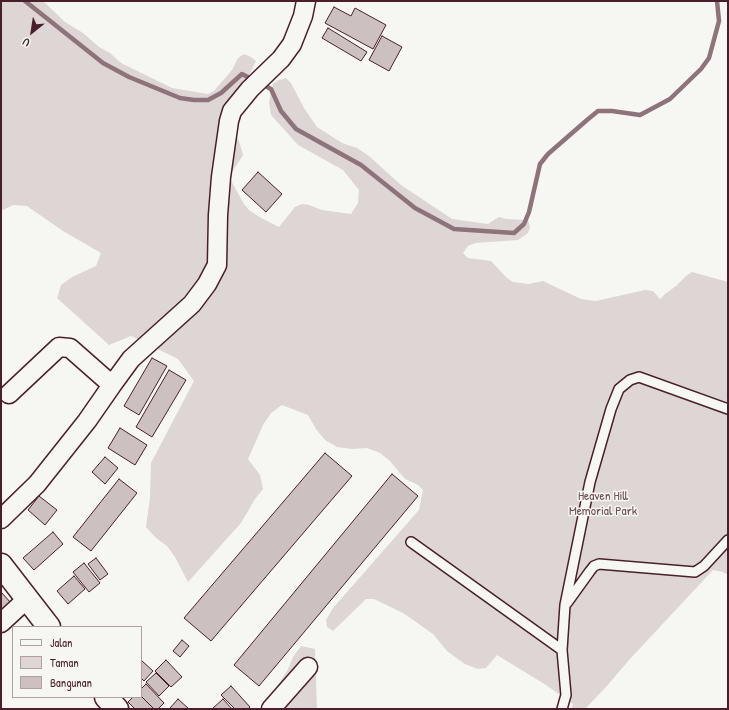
<!DOCTYPE html>
<style>
body{margin:0}
#map{position:relative;width:729px;height:710px;overflow:hidden;background:#f6f6f2;font-family:"Patrick Hand",sans-serif}
canvas{display:block}
.frame{position:absolute;inset:0;border:2px solid #4a1f2b;pointer-events:none}
.legend{position:absolute;left:12px;top:626px;width:130px;height:72px;box-sizing:border-box;background:#f6f6f2;border:1px solid #b1a0a2;margin:0;padding:5px 7px;list-style:none;font-size:12px;color:#4a1f2b}
.legend li{display:flex;align-items:center;gap:8px;height:20px}
.legend b{width:20px;border:1px solid #b1a0a2}
.north{position:absolute;left:12px;top:12px;width:40px;height:40px;-webkit-text-stroke:3px #f6f6f2;paint-order:stroke;rotate:210deg;font-size:11px;font-weight:700;line-height:16px;text-align:center;color:#4a1f2b}
.north::after{content:'';display:block;margin:auto;width:14px;height:18px;background:#4a1f2b;clip-path:polygon(50% 0,100% 100%,50% 72%,0 100%)}
</style>
<div id="map">
<canvas width="729" height="710"></canvas>
<div class="frame"></div>
<ul class="legend">
<li><b style="height:5px;background:#f6f6f2"></b>Jalan</li>
<li><b style="height:11px;background:#ddd6d5"></b>Taman</li>
<li><b style="height:11px;background:#ccc1c0"></b>Bangunan</li>
</ul>
<div class="north">U</div>
</div>
<script>
const context = document.querySelector('canvas').getContext('2d');
context.lineJoin = 'round';
function paint(path, color) { context.fillStyle = color; context.fill(path, 'evenodd'); }
const shape = rows => new Path2D(rows.map(r => 'M' + r).join(''));
function strokePath(path, color, width, dash) { context.strokeStyle = color; context.lineWidth = width; context.lineCap = dash ? 'butt' : 'round'; context.setLineDash(dash || []); context.stroke(path); }
function write(font, color, halo, rows, align = 'center') {
  context.font = font + ' "Patrick Hand",sans-serif'; context.lineWidth = 3; context.setLineDash([]); context.textBaseline = 'middle'; context.strokeStyle = halo; context.fillStyle = color; for (const [text, x, y, turn = 0] of rows) {
    context.save(); context.translate(x, y); context.rotate((+turn || 0) * Math.PI / 180); context.textAlign = isNaN(turn) ? turn : align; if (halo) context.strokeText(text, 0, 0); context.fillText(text, 0, 0); context.restore();
  }
}
const green = shape([
 [1,1,43,1,65,22,83,33,99,47,110,53,121,63,172,88,208,94,214,91,232,70,238,58,244,54,251,57,256,61,244,85,235,135,239,141,243,155,229,177,244,204,249,210,261,218,279,227,295,207,302,204,309,205,322,210,351,214,358,203,359,190,343,170,298,145,271,115,269,102,273,84,279,80,286,78,291,83,304,108,317,127,342,143,357,148,369,156,401,185,452,219,488,224,499,217,506,219,528,220,530,227,528,233,518,240,475,243,468,246,463,253,468,258,491,261,507,278,513,282,529,284,543,281,581,299,596,301,645,290,653,291,660,299,665,294,676,286,686,276,692,272,728,282,728,575,723,572,713,570,629,660,606,687,585,709,571,709,573,704,546,685,497,655,486,668,478,669,465,664,447,651,433,634,403,613,374,599,366,599,333,631,327,627,326,620,333,608,419,510,423,490,418,485,405,479,390,461,380,453,367,448,352,449,337,447,325,440,316,429,308,415,282,405,271,413,263,425,248,459,260,475,263,489,255,499,241,523,188,582,175,557,167,546,156,538,146,527,150,498,151,463,194,381,178,359,131,336,109,345,57,298,61,285,72,277,96,266,101,253,63,231,27,206,13,205,1,211],
 [301,646,315,649,317,709,263,709,288,669,293,657]
]);
const stream = shape([
 [25,1,103,63,129,77,180,98,194,100,208,100,221,93,242,74,253,80],
 [262,84,271,89,281,111,296,129,361,165,415,208,454,229,514,233,524,224,529,212,540,164,548,154,587,120,598,111,612,111,640,115,670,99,701,69,709,58,719,21,717,1]
]);
const building = shape([
 [334,7,351,16,355,8,386,25,373,49,325,23,334,7],
 [328,28,367,52,361,61,322,38,328,28],
 [382,36,402,47,389,71,369,60,382,36],
 [258,172,282,194,266,212,242,190,258,172],
 [152,358,167,366,139,415,124,406,152,358],
 [169,370,186,380,152,437,136,427,169,370],
 [120,428,147,445,135,465,108,448,120,428],
 [325,453,352,476,211,641,184,618,325,453],
 [105,457,118,468,105,484,92,472,105,457],
 [392,474,418,496,259,686,234,665,392,474],
 [119,479,137,493,91,551,73,537,119,479],
 [39,496,57,510,45,525,28,510,39,496],
 [53,532,63,544,34,570,23,558,53,532],
 [96,558,108,574,100,580,88,564,96,558],
 [84,563,100,583,89,592,73,572,84,563],
 [74,576,85,589,68,604,57,591,74,576],
 [1,592,12,604,1,615,1,592],
 [182,640,189,646,180,657,173,651,182,640],
 [141,660,153,671,144,681,141,678,141,660],
 [166,660,182,677,171,687,155,671,166,660],
 [156,673,169,686,159,696,146,682,156,673],
 [146,684,164,703,158,709,154,709,141,696,141,689,146,684],
 [231,686,250,707,248,709,235,709,221,695,231,686],
 [141,696,154,709,135,709,128,702,133,697,141,697,141,696],
 [178,699,189,709,171,709,170,708,178,699],
 [223,699,232,709,212,709,223,699]
]);
const service = shape([
 [411,542,562,650],
 [567,603,590,571,594,566,599,564,695,572,704,566,728,540],
 [562,709,566,695,562,650,565,605,590,482,611,409,619,389,630,380,639,377,728,409]
]);
const minor = shape([
 [9,394,59,347,70,348,112,385],
 [1,519,37,484,87,421,112,385,131,359,192,304,207,284,217,265,218,215,221,177,229,121,232,111,250,89,281,59,292,44,303,16,306,1],
 [1,623,27,599],
 [271,709,308,667]
]);
const tertiary = shape([
 [1,565,49,627],
 [106,697,117,709]
]);
const parkNames = [
 ["Heaven Hill",603,497],
 ["Memorial Park",603,512]
];
paint(green, '#ddd6d5');
strokePath(stream, '#8e747a', 4.5);
paint(building, '#ccc1c0');
strokePath(building, '#4a1f2b', 1);
strokePath(service, '#4a1f2b', 12);
strokePath(minor, '#4a1f2b', 21);
strokePath(tertiary, '#4a1f2b', 25);
strokePath(service, '#f6f6f2', 9);
strokePath(minor, '#f6f6f2', 18);
strokePath(tertiary, '#f6f6f2', 22);
write('13px', '#6f4d56', '#f6f6f2', parkNames);
</script>
